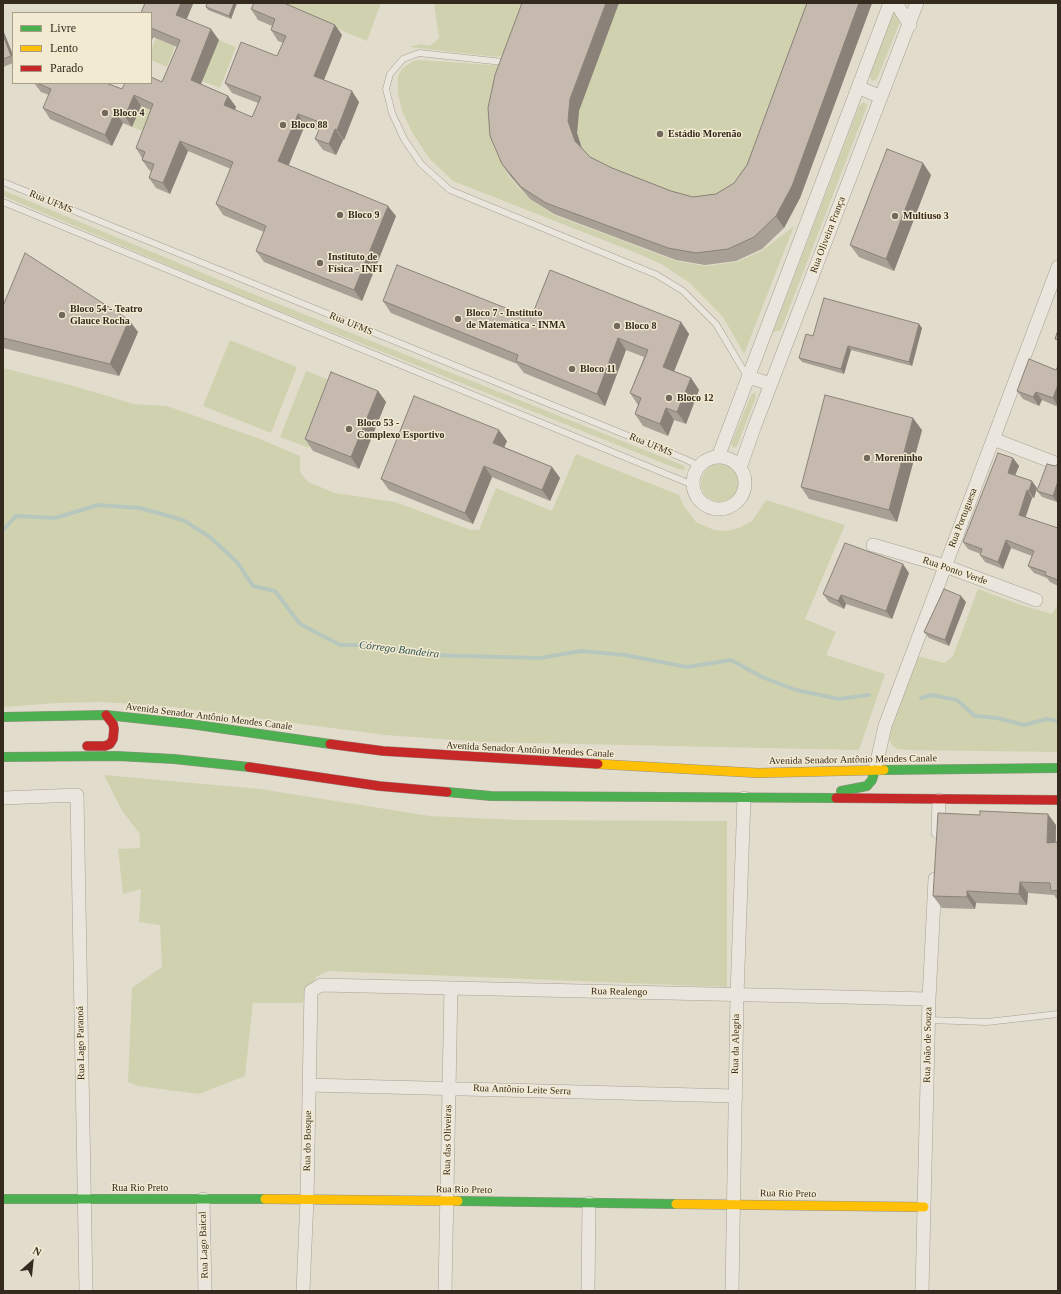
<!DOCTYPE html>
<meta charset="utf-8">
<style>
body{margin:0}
#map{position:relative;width:1061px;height:1294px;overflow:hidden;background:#e2dccc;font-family:Georgia,serif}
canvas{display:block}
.frame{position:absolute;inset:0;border:4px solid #352a1e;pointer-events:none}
.legend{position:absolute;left:12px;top:12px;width:140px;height:72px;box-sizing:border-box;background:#f3ead2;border:1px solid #a79d8a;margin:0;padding:5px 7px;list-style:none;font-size:12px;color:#352a1e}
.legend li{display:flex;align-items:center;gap:8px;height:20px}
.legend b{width:20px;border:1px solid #a79d8a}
.north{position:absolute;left:12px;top:1242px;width:40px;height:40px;-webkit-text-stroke:3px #f3ead2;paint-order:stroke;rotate:27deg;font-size:11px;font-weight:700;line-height:16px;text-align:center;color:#352a1e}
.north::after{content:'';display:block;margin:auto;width:14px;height:18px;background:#352a1e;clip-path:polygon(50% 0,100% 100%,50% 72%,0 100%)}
</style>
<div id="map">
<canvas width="1061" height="1294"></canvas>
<div class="frame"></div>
<ul class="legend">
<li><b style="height:5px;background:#4caf50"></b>Livre</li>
<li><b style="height:5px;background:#ffc107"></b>Lento</li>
<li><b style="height:5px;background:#c62828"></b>Parado</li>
</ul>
<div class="north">N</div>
</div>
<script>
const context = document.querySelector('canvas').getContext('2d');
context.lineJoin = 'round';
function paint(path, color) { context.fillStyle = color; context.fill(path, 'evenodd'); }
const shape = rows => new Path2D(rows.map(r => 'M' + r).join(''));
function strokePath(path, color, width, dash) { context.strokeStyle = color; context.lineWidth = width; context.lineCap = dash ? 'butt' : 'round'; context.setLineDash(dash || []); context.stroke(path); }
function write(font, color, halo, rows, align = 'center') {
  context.font = font + ' Georgia,serif'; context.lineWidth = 3; context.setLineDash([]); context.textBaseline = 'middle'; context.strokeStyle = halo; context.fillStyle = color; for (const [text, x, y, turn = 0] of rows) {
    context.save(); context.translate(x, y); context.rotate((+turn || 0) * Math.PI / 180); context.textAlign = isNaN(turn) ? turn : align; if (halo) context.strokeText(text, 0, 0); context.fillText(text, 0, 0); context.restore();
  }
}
const green = shape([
 [275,3,381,3,367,41],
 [434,3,526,3,505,55,497,57,409,47,421,44,430,46,439,38],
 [534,3,872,3,800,197,784,228,762,249,736,261,705,265,676,260,554,214,530,199,510,176,498,148],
 [895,9,900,22,877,79,872,81,869,75],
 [156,38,175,46,167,67,151,60,151,51],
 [219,40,236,47,220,88,202,81],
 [419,60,505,66,497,148,509,177,529,199,554,215,676,261,705,266,737,262,763,250,794,226,744,354,723,317,690,283,661,264,639,254,453,181,429,158,412,132,402,111,398,94,398,76,402,69,413,61],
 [864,102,867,105,866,109,781,330,773,332,859,106],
 [141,106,151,110,142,131,132,127],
 [3,190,246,291,680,464,684,466,685,470,678,469,244,297,3,196],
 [230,340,297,367,271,433,203,406],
 [3,368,74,386,134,404,167,406,260,439,300,456,300,472,308,482,335,493,395,502,471,530,479,530,496,488,552,511,576,454,679,495,683,505,696,522,714,530,727,531,739,528,752,521,766,500,845,525,805,619,836,632,826,655,885,674,859,750,483,742,385,735,165,706,102,702,57,703,3,707],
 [306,371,335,382,309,448,280,437],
 [755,392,756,397,737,446,733,448,731,444,751,395],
 '701 483a19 19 0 1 1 38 0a19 19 0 1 1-38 0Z',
 [978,589,1021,605,1052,614,1058,604,1058,752,906,750,897,749,892,745,889,739,892,723,917,656,945,663,953,656],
 [104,775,260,789,430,816,517,820,727,821,727,987,328,971,316,977,302,1003,253,1003,245,1076,199,1094,138,1086,128,1082,132,988,162,967,160,925,139,922,141,889,123,894,118,849,140,848,140,834,122,811]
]);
const stream = shape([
 [3,530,16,516,55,518,98,505,140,508,183,520,210,537,237,562,253,586,275,591,300,624,340,645,373,645,427,655,540,658,581,651,625,655,687,667,731,660,762,677,796,690,839,699,869,695],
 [921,698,932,695,957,700,975,716,997,718,1024,725,1047,719,1058,721]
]);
const lane = shape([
 [507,61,503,62,419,53,403,59,390,74,386,89,392,113,404,139,421,164,450,190,657,275,683,291,716,324,747,376],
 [3,182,685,459,699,466],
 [3,202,693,485],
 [928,1020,987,1022,1058,1014]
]);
const street = shape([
 [896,3,910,25],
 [858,87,881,97],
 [748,377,771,384],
 [993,439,1058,464],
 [718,457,890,3],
 '693 483a26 26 0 1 1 52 0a26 26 0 1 1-52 0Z',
 [740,468,754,428,917,3],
 [873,545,945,566,1036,600],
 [875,770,885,726,1058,267],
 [3,798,77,795,86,1291],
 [938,832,939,800],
 [309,1085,736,1096],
 [203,1199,205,1291],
 [303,1291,307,1199,311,991,321,985,929,999],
 [445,1291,451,988],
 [588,1291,589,1203],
 [732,1291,737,995,744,798],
 [922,1291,929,999,935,879]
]);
const fast = shape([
 [3,717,106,715,190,724,330,744],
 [3,757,117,756,174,759,249,767],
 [884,770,1058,768],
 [841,791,867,786,872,780,875,770],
 [447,792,491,796,836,798],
 [3,1199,265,1199],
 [458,1201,676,1204]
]);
const slow = shape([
 [598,764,758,773,884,770],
 [265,1199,458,1201],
 [676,1204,924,1207]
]);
const jam = shape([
 [330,744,383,751,598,764],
 [87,746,105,746,110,744,113,739,114,729,113,724,106,715],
 [249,767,379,786,447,792],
 [836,798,1058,800]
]);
const wall = shape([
 [207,3,237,3,231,19,208,10,206,7],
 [807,3,872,3,800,198,784,228,762,249,736,261,705,265,676,260,554,214,530,199,510,176,502,164,579,111,577,133,582,148,590,157,612,168,671,191,693,197,716,194,734,183,747,165],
 [193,4,186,19,219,40,201,84,228,96,236,107,235,110,252,117,258,103,232,93,225,83,277,56,283,43,278,41,271,30,272,26,258,20,251,9,335,25,342,35,324,80,359,102,344,140,343,140,336,155,323,150,315,139,319,130,305,125,288,165,396,216,362,301,264,262,256,251,264,232,223,215,216,204,231,169,188,151,170,194,156,188,149,178,151,171,149,170,142,160,142,158,136,148,151,110,141,106,132,127,123,123,112,146,50,119,43,108,49,95,41,92,34,83,106,83,122,89,162,82,177,47,153,37,151,42,151,13],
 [3,30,13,55,13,63,3,67],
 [931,175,894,271,859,257,850,245],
 [383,301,531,318,681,322,689,334,674,371,691,378,699,390,686,424,674,420,668,436,643,426,635,414,638,405,630,393,644,357,626,350,605,406,524,373,517,364,391,313],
 [3,306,129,320,138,332,119,376,3,348],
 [919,324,922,328,912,366,851,350,844,374,802,362,799,358,813,336],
 [1058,366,1058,407,1042,400,1039,406,1023,399,1017,391,1056,370],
 [378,391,386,402,359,469,313,451,305,439],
 [922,430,897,522,809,499,801,487],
 [507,441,504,447,552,467,560,478,550,501,492,477,473,524,389,490,381,479],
 [1013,458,1019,466,1015,475,1037,488,1034,498,1032,498,1025,517,1058,528,1058,586,1050,582,1047,578,1034,573,1028,566,1032,556,1011,548,1003,569,985,562,980,555,981,554,968,549,963,542],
 [1058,464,1058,500,1057,502,1042,497,1037,491,1055,466],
 [909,573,892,619,846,604,844,609,829,602,823,594],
 [966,602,949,646,929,638,924,632],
 [1056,825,1056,842,1058,842,1058,901,1054,895,1028,893,1027,905,976,903,975,909,942,908,933,896]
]);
const shadedWall = shape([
 [181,3,193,3,193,4,184,26,176,15],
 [234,3,237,3,231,19,229,16],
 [606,3,619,3,579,111,577,133,583,153,575,141,568,121,570,99],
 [859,3,872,3,800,198,784,228,776,216],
 [335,25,342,35,321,87,314,76],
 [211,29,219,40,198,91,191,80],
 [3,30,13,55,13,58,11,56,3,35],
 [151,34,153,37,151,42],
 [352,91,359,102,344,140,337,130],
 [134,95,141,106,132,127,125,116],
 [228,96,236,107,232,116,224,105],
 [115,112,123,123,112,146,105,135],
 [298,114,305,125,286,172,278,161],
 [335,129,343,140,336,155,329,144],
 [180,141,188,151,170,194,163,183],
 [923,163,931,175,894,271,886,259],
 [388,206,396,216,362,301,354,290],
 [129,320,138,332,119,376,110,364],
 [681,322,689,334,671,379,663,367],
 [919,324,922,328,912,366,909,362],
 [618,338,626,350,605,406,597,394],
 [848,346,851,350,844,374,841,369],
 [691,378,699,390,686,424,677,412],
 [1058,385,1058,406,1053,398],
 [378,391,386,402,359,469,351,457],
 [1036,392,1042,400,1039,406,1033,397],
 [666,408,674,420,668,436,660,424],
 [913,418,922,430,897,522,889,510],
 [499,430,507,441,501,455,493,443],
 [1013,458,1019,466,1013,480,1008,473],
 [484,466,492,477,473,524,465,513],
 [552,467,560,478,550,501,542,490],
 [1032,481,1037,488,1034,498,1029,491],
 [1058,481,1058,500,1057,502,1053,496],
 [1027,490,1032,498,1024,522,1019,515],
 [1006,540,1011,548,1003,569,998,562],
 [903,564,909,573,892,619,886,611],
 [841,595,846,604,844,609,838,601],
 [961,596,966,602,949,646,945,640],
 [1048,814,1056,825,1055,855,1047,843],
 [1020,882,1028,893,1027,905,1019,894],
 [967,891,976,903,975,909,967,897]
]);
const building = shape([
 [145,3,181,3,176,15,211,29,191,80,228,96,224,105,252,117,261,97,225,83,241,42,277,56,286,36,271,30,275,19,251,9,254,3,284,3,335,25,314,76,352,91,337,130,335,129,329,144,315,139,322,123,298,114,278,161,388,206,354,290,256,251,266,226,216,204,233,162,180,141,163,183,149,178,154,164,142,160,145,152,136,148,153,104,134,95,125,116,115,112,105,135,43,108,51,89,37,83,106,83,122,89,125,83,151,83,151,77,162,82,180,40,151,28,151,13,141,13,145,3],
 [207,3,234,3,229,16,206,7,207,3],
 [522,3,606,3,570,99,568,121,575,141,590,157,612,168,671,191,693,197,716,194,734,183,747,165,807,3,859,3,792,186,776,216,754,237,728,249,696,253,668,248,546,203,521,187,502,164,490,136,488,108,495,75,522,3],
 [3,35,11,56,3,59,3,35],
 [887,149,923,163,886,259,850,245,887,149],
 [25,253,129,320,110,364,3,338,3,306,25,253],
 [397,265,531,318,550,270,681,322,663,367,691,378,677,412,666,408,660,424,635,414,641,398,630,393,648,350,618,338,597,394,516,361,518,355,383,301,397,265],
 [824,298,919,324,909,362,848,346,841,369,799,358,806,334,813,336,824,298],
 [1058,330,1058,340,1055,339,1058,330],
 [1029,359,1056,370,1058,366,1058,385,1053,398,1036,392,1033,397,1017,391,1029,359],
 [331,372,378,391,351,457,305,439,331,372],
 [825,395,913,418,889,510,801,487,825,395],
 [414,396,499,430,493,443,552,467,542,490,484,466,465,513,381,479,414,396],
 [998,453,1013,458,1008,473,1032,481,1029,491,1027,490,1019,515,1058,528,1058,580,1045,575,1046,572,1028,566,1034,551,1006,540,998,562,980,555,982,549,963,542,998,453],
 [1047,464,1055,466,1058,464,1058,481,1053,496,1037,491,1047,464],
 [845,543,903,564,886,611,841,595,838,601,823,594,845,543],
 [944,589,961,596,945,640,924,632,944,589],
 [980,811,1048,814,1047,843,1058,842,1058,890,1051,891,1050,883,1020,882,1019,894,967,891,967,897,933,896,938,813,980,815,980,811]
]);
const markers = [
 [105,113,4,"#72685b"],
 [283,125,4,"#72685b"],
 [660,134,4,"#72685b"],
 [340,215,4,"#72685b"],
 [895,216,4,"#72685b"],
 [320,263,4,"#72685b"],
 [62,315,4,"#72685b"],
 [458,319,4,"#72685b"],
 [617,326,4,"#72685b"],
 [572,369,4,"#72685b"],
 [669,398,4,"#72685b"],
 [349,429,4,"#72685b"],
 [867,458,4,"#72685b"]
];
const poiNames = [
 ["Bloco 4",113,113],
 ["Bloco 88",291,125],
 ["Estádio Morenão",668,134],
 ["Bloco 9",348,215],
 ["Multiuso 3",903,216],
 ["Instituto de",328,257],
 ["Física - INFI",328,269],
 ["Bloco 54 - Teatro",70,309],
 ["Glauce Rocha",70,321],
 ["Bloco 7 - Instituto",466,313],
 ["de Matemática - INMA",466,325],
 ["Bloco 8",625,326],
 ["Bloco 11",580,369],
 ["Bloco 12",677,398],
 ["Bloco 53 -",357,423],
 ["Complexo Esportivo",357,435],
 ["Moreninho",875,458]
];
const streetNames = [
 ["Rua UFMS",51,202,22],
 ["Rua Oliveira França",828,235,-69],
 ["Rua UFMS",351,324,22],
 ["Rua UFMS",651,445,22],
 ["Rua Portuguesa",963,518,-69],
 ["Rua Ponto Verde",955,571,19],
 ["Avenida Senador Antônio Mendes Canale",209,717,7],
 ["Avenida Senador Antônio Mendes Canale",530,750,3],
 ["Avenida Senador Antônio Mendes Canale",853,760,-1],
 ["Rua Realengo",619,992,1],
 ["Rua Lago Paranoá",81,1043,-91],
 ["Rua da Alegria",736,1044,-89],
 ["Rua João de Souza",928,1045,-89],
 ["Rua Antônio Leite Serra",522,1090,2],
 ["Rua das Oliveiras",448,1140,-89],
 ["Rua do Bosque",308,1141,-89],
 ["Rua Rio Preto",140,1188],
 ["Rua Rio Preto",464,1190,1],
 ["Rua Rio Preto",788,1194,1],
 ["Rua Lago Baical",204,1245,-92]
];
const waterNames = [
 ["Córrego Bandeira",399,650,7]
];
paint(green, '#d0d2af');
strokePath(stream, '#b7c7bd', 4);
strokePath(lane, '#a7a195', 7);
strokePath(street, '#a7a195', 14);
strokePath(fast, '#979085', 10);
strokePath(slow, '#979085', 10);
strokePath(jam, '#979085', 10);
strokePath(lane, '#eae6dd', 6);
strokePath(street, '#eae6dd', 13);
strokePath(fast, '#4caf50', 9);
strokePath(slow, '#ffc107', 9);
strokePath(jam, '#c62828', 9);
paint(wall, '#a9a095');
paint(shadedWall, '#8a8279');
paint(building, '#c5baad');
strokePath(building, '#8a8279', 1);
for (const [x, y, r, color] of markers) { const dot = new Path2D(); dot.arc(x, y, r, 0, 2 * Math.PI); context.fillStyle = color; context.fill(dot); strokePath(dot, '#f3ead2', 1.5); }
write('bold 10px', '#352a1e', '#f3ead2', poiNames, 'left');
write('10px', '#352a1e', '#f3ead2', streetNames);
write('italic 11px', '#2e5452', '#f3ead2', waterNames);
</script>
